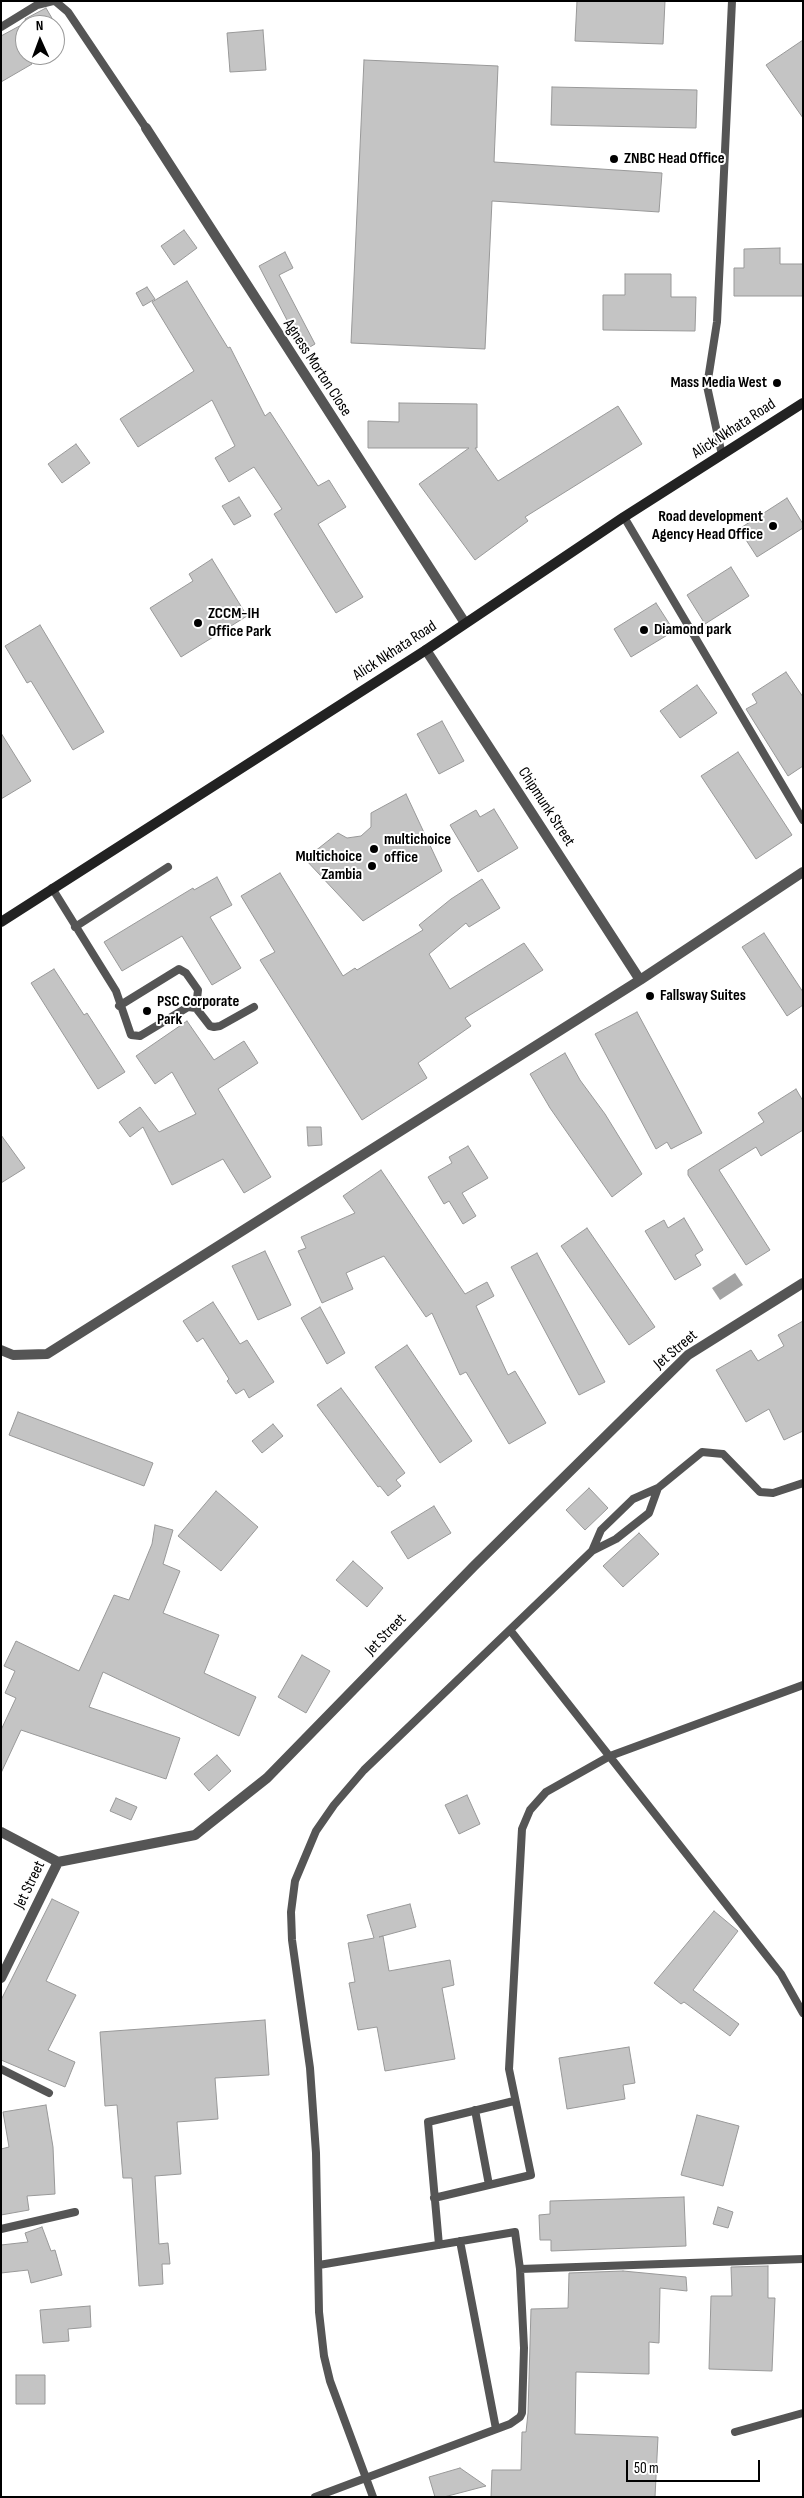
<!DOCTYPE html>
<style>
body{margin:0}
#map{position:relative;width:804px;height:2498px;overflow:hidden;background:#fff;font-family:"Sofia Sans Condensed",sans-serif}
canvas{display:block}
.frame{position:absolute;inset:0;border:2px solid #000;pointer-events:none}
.north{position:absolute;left:15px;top:15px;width:50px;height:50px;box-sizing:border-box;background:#fff;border:1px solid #999;border-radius:50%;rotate:358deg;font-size:14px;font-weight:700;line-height:20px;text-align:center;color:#000}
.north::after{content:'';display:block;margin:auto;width:18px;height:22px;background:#000;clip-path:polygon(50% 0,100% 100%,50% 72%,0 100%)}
.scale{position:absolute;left:626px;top:2460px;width:134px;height:22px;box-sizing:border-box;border:2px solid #000;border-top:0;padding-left:6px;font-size:15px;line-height:18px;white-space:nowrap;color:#000;-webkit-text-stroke:4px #fff;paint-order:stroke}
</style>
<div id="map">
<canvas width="804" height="2498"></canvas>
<div class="frame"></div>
<div class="north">N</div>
<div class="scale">50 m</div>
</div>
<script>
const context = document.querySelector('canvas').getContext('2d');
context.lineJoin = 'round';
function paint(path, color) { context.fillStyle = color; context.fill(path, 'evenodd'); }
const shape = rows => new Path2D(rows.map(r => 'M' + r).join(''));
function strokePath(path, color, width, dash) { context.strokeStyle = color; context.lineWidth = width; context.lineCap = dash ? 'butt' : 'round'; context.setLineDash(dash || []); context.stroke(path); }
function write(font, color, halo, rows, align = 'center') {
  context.font = font + ' "Sofia Sans Condensed",sans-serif'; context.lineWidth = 4; context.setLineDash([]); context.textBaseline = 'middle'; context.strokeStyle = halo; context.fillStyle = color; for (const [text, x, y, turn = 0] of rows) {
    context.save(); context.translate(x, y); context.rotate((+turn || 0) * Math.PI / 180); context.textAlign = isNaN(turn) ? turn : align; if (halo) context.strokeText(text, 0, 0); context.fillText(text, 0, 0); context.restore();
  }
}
const water = shape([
 [735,1273,743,1285,720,1300,712,1288]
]);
const building = shape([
 [577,1,665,1,663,44,575,41,577,1],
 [46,8,56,25,28,25,25,19,46,8],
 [25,23,25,55,32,64,1,82,1,36,25,23],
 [263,30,266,70,230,72,227,33,263,30],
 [803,40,803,118,766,65,803,40],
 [364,60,498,66,494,162,662,173,659,212,492,201,485,349,351,343,364,60],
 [552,87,697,90,696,128,551,125,552,87],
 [184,230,197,248,174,265,161,246,184,230],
 [780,248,780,264,803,264,803,296,734,296,734,268,744,268,744,249,780,248],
 [285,252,293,268,279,275,315,344,303,351,259,266,285,252],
 [625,274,671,274,671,297,696,297,695,331,603,330,603,295,625,295,625,274],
 [187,281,228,348,230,347,265,416,270,412,318,486,329,480,346,507,318,524,363,597,336,613,274,514,282,509,254,467,229,482,215,458,235,446,212,400,138,447,120,419,194,371,152,302,187,281],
 [147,287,155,299,143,306,136,293,147,287],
 [399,403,477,404,477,448,475,448,498,481,618,406,642,444,525,517,528,521,475,560,419,484,469,448,368,448,368,421,399,422,399,403],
 [76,444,90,463,62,483,48,464,76,444],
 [239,497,251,516,234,525,222,506,239,497],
 [787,498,803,524,803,528,757,557,739,529,787,498],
 [212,559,247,616,181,657,150,608,193,581,189,574,212,559],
 [731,567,749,596,705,624,687,595,731,567],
 [656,603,674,631,631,657,614,629,656,603],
 [40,625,104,732,73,750,31,681,27,683,5,646,40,625],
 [786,672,803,697,803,766,788,776,746,709,757,703,752,694,786,672],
 [697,685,717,713,680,738,660,711,697,685],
 [442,721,464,761,439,774,417,734,442,721],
 [1,733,31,781,1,799,1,733],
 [738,752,792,835,756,859,701,776,738,752],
 [406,794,442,871,363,921,305,859,338,833,347,838,361,836,371,827,371,813,406,794],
 [494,809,518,848,478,872,450,825,476,810,480,817,494,809],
 [280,873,343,976,355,968,357,970,423,930,419,925,451,899,482,879,500,908,469,927,466,923,429,954,450,989,524,943,543,970,465,1018,471,1026,418,1063,427,1078,362,1120,260,960,275,952,241,896,280,873],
 [217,877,232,905,210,917,241,968,212,985,182,936,122,971,104,942,193,888,194,890,217,877],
 [764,933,803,992,803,1005,787,1016,742,947,764,933],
 [54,969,84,1015,87,1013,125,1072,98,1089,31,983,54,969],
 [637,1012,702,1133,671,1149,667,1142,656,1149,595,1034,637,1012],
 [187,1021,214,1060,244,1041,258,1063,218,1089,271,1177,244,1193,223,1159,172,1185,143,1127,130,1137,119,1122,140,1107,159,1132,196,1114,172,1072,155,1084,136,1056,187,1021],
 [565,1053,580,1080,605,1114,642,1174,612,1197,550,1108,530,1074,565,1053],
 [796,1089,803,1101,803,1130,761,1156,756,1147,719,1170,770,1250,746,1265,688,1175,688,1170,764,1122,758,1113,796,1089],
 [307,1127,321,1127,322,1145,308,1146,307,1127],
 [1,1135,25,1168,1,1183,1,1135],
 [468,1146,488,1178,462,1193,476,1216,463,1224,449,1201,444,1204,428,1177,452,1163,449,1157,468,1146],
 [381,1170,465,1294,487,1282,494,1296,476,1306,508,1375,515,1371,546,1423,509,1444,466,1372,460,1375,432,1313,426,1317,384,1256,346,1273,353,1289,322,1303,298,1251,306,1248,301,1237,355,1213,343,1196,381,1170],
 [684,1218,703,1250,695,1255,701,1265,675,1280,645,1231,664,1220,668,1228,684,1218],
 [587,1228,655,1327,629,1345,561,1246,587,1228],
 [265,1251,291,1305,258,1320,232,1266,265,1251],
 [537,1253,605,1382,579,1395,511,1267,537,1253],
 [213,1302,240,1344,247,1340,274,1382,249,1398,244,1389,236,1394,227,1381,229,1379,203,1338,197,1342,183,1321,213,1302],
 [320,1307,345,1353,327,1364,301,1318,320,1307],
 [803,1321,803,1431,784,1440,769,1409,746,1422,716,1370,751,1350,758,1361,784,1346,778,1335,803,1321],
 [407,1345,472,1441,440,1463,375,1367,407,1345],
 [341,1388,405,1473,396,1480,401,1486,388,1496,380,1486,378,1487,317,1405,341,1388],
 [18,1412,153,1463,144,1486,9,1435,18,1412],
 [273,1424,283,1436,262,1453,252,1441,273,1424],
 [589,1488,608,1508,585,1530,566,1510,589,1488],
 [216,1491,258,1527,221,1571,178,1536,216,1491],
 [434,1506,451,1533,408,1559,391,1532,434,1506],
 [155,1525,173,1530,163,1564,180,1571,163,1613,219,1635,204,1673,256,1697,239,1736,103,1672,89,1707,180,1738,166,1779,21,1730,1,1773,1,1730,16,1698,5,1693,15,1671,4,1666,16,1641,79,1671,114,1595,129,1600,152,1544,155,1525],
 [639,1533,659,1554,623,1587,603,1566,639,1533],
 [353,1561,383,1588,367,1607,336,1580,353,1561],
 [302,1655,330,1671,306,1713,278,1697,302,1655],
 [217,1755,231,1771,209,1791,194,1774,217,1755],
 [467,1795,480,1824,459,1834,445,1805,467,1795],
 [116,1798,137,1807,131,1820,110,1811,116,1798],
 [52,1899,79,1912,46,1981,76,1995,48,2050,75,2062,65,2087,1,2060,1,2000,52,1899],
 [410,1904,416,1927,379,1937,383,1936,389,1971,450,1960,454,1985,442,1988,455,2059,385,2071,377,2027,358,2030,349,1983,355,1982,348,1943,374,1938,367,1915,410,1904],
 [714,1911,738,1931,693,1990,739,2024,730,2036,684,2002,681,2004,654,1983,714,1911],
 [265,2020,269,2075,215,2078,218,2119,177,2122,181,2174,155,2176,159,2244,168,2243,170,2264,162,2264,163,2284,139,2286,132,2178,123,2178,117,2105,105,2106,100,2032,265,2020],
 [629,2047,635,2083,623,2085,625,2099,567,2109,559,2058,629,2047],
 [46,2105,53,2147,55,2194,27,2196,29,2210,1,2215,1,2149,9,2147,3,2112,46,2105],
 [697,2115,739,2126,723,2186,681,2175,697,2115],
 [684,2197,686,2246,551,2251,551,2240,540,2240,539,2215,550,2214,550,2201,684,2197],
 [718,2207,733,2212,728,2228,713,2224,718,2207],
 [42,2227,51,2251,55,2250,62,2275,31,2283,28,2270,1,2273,1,2245,28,2242,25,2233,42,2227],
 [768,2266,768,2298,775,2298,772,2371,709,2369,711,2296,732,2296,731,2267,768,2266],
 [623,2271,686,2277,687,2291,660,2288,659,2343,649,2342,649,2374,576,2372,575,2434,658,2437,655,2497,491,2497,492,2470,521,2470,522,2432,526,2432,528,2413,531,2309,568,2308,569,2273,623,2271],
 [90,2306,91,2327,68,2329,69,2341,43,2343,40,2310,90,2306],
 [16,2375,45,2375,45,2404,16,2404,16,2375],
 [460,2468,486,2486,444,2497,435,2497,429,2477,460,2468]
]);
const lane = shape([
 [55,1,68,12,146,128],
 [1,27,37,5,53,1],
 [722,455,707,386,717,322,732,1],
 [624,517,803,820],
 [52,888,116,991,131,1035,140,1036,188,1007,196,1008,210,1026,214,1027,220,1026,254,1007],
 [75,927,168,867],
 [119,1006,179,969,186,973,198,990,196,1008],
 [592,1551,601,1530,633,1499,658,1488,702,1452,723,1454,760,1492,773,1493,803,1483],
 [510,1630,781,1974,803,2013],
 [1,2069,49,2093],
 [475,2110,489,2185],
 [434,2198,531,2175,509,2069,522,1829,530,1810,546,1792,610,1756,803,1685],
 [1,2229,75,2212],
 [460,2241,496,2429],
 [439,2245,428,2122,514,2101],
 [520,2269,803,2259],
 [735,2432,803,2413],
 [315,2497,510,2424,520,2417,522,2413,524,2348,520,2269,515,2232,319,2265],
 [373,2497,330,2381,324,2356,319,2312,316,2153,310,2068,292,1940,291,1912,295,1881,316,1831,334,1805,364,1770,592,1551,616,1539,649,1513,658,1488]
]);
const street = shape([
 [146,128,465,623],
 [426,650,640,980],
 [1,1350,13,1355,47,1354,640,980,803,872],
 [1,1832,58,1862],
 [1,1978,58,1862,195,1835,267,1778,474,1566,688,1355,803,1283]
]);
const secondary = shape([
 [1,922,426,650,624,517,803,403]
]);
const markers = [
 [614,159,5,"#000"],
 [777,383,5,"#000"],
 [773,526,5,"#000"],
 [198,623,5,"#000"],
 [644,630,5,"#000"],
 [374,849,5,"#000"],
 [372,866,5,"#000"],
 [650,996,5,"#000"],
 [147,1011,5,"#000"]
];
const poiNames = [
 ["ZNBC Head Office",624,159],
 ["Mass Media West",767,383,"right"],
 ["Road development",763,517,"right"],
 ["Agency Head Office",763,535,"right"],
 ["ZCCM-IH",208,614],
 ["Office Park",208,632],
 ["Diamond park",654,630],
 ["multichoice",384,840],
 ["office",384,858],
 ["Multichoice",362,857,"right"],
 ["Zambia",362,875,"right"],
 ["Fallsway Suites",660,996],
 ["PSC Corporate",157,1002],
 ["Park",157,1020]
];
const streetNames = [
 ["Agness Morton Close",317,368,57],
 ["Alick Nkhata Road",734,429,-33],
 ["Alick Nkhata Road",395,651,-33],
 ["Chipmunk Street",546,807,57],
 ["Jet Street",676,1350,-40],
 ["Jet Street",386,1635,-46],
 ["Jet Street",30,1885,-64]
];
paint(water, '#a3a3a3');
paint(building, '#c4c4c4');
strokePath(building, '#999', 1);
strokePath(lane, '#555', 8);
strokePath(street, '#555', 10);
strokePath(secondary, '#222', 10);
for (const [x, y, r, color] of markers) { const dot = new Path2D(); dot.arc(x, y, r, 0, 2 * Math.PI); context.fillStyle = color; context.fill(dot); strokePath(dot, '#fff', 2); }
write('bold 16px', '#000', '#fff', poiNames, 'left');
write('16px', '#000', '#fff', streetNames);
</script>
